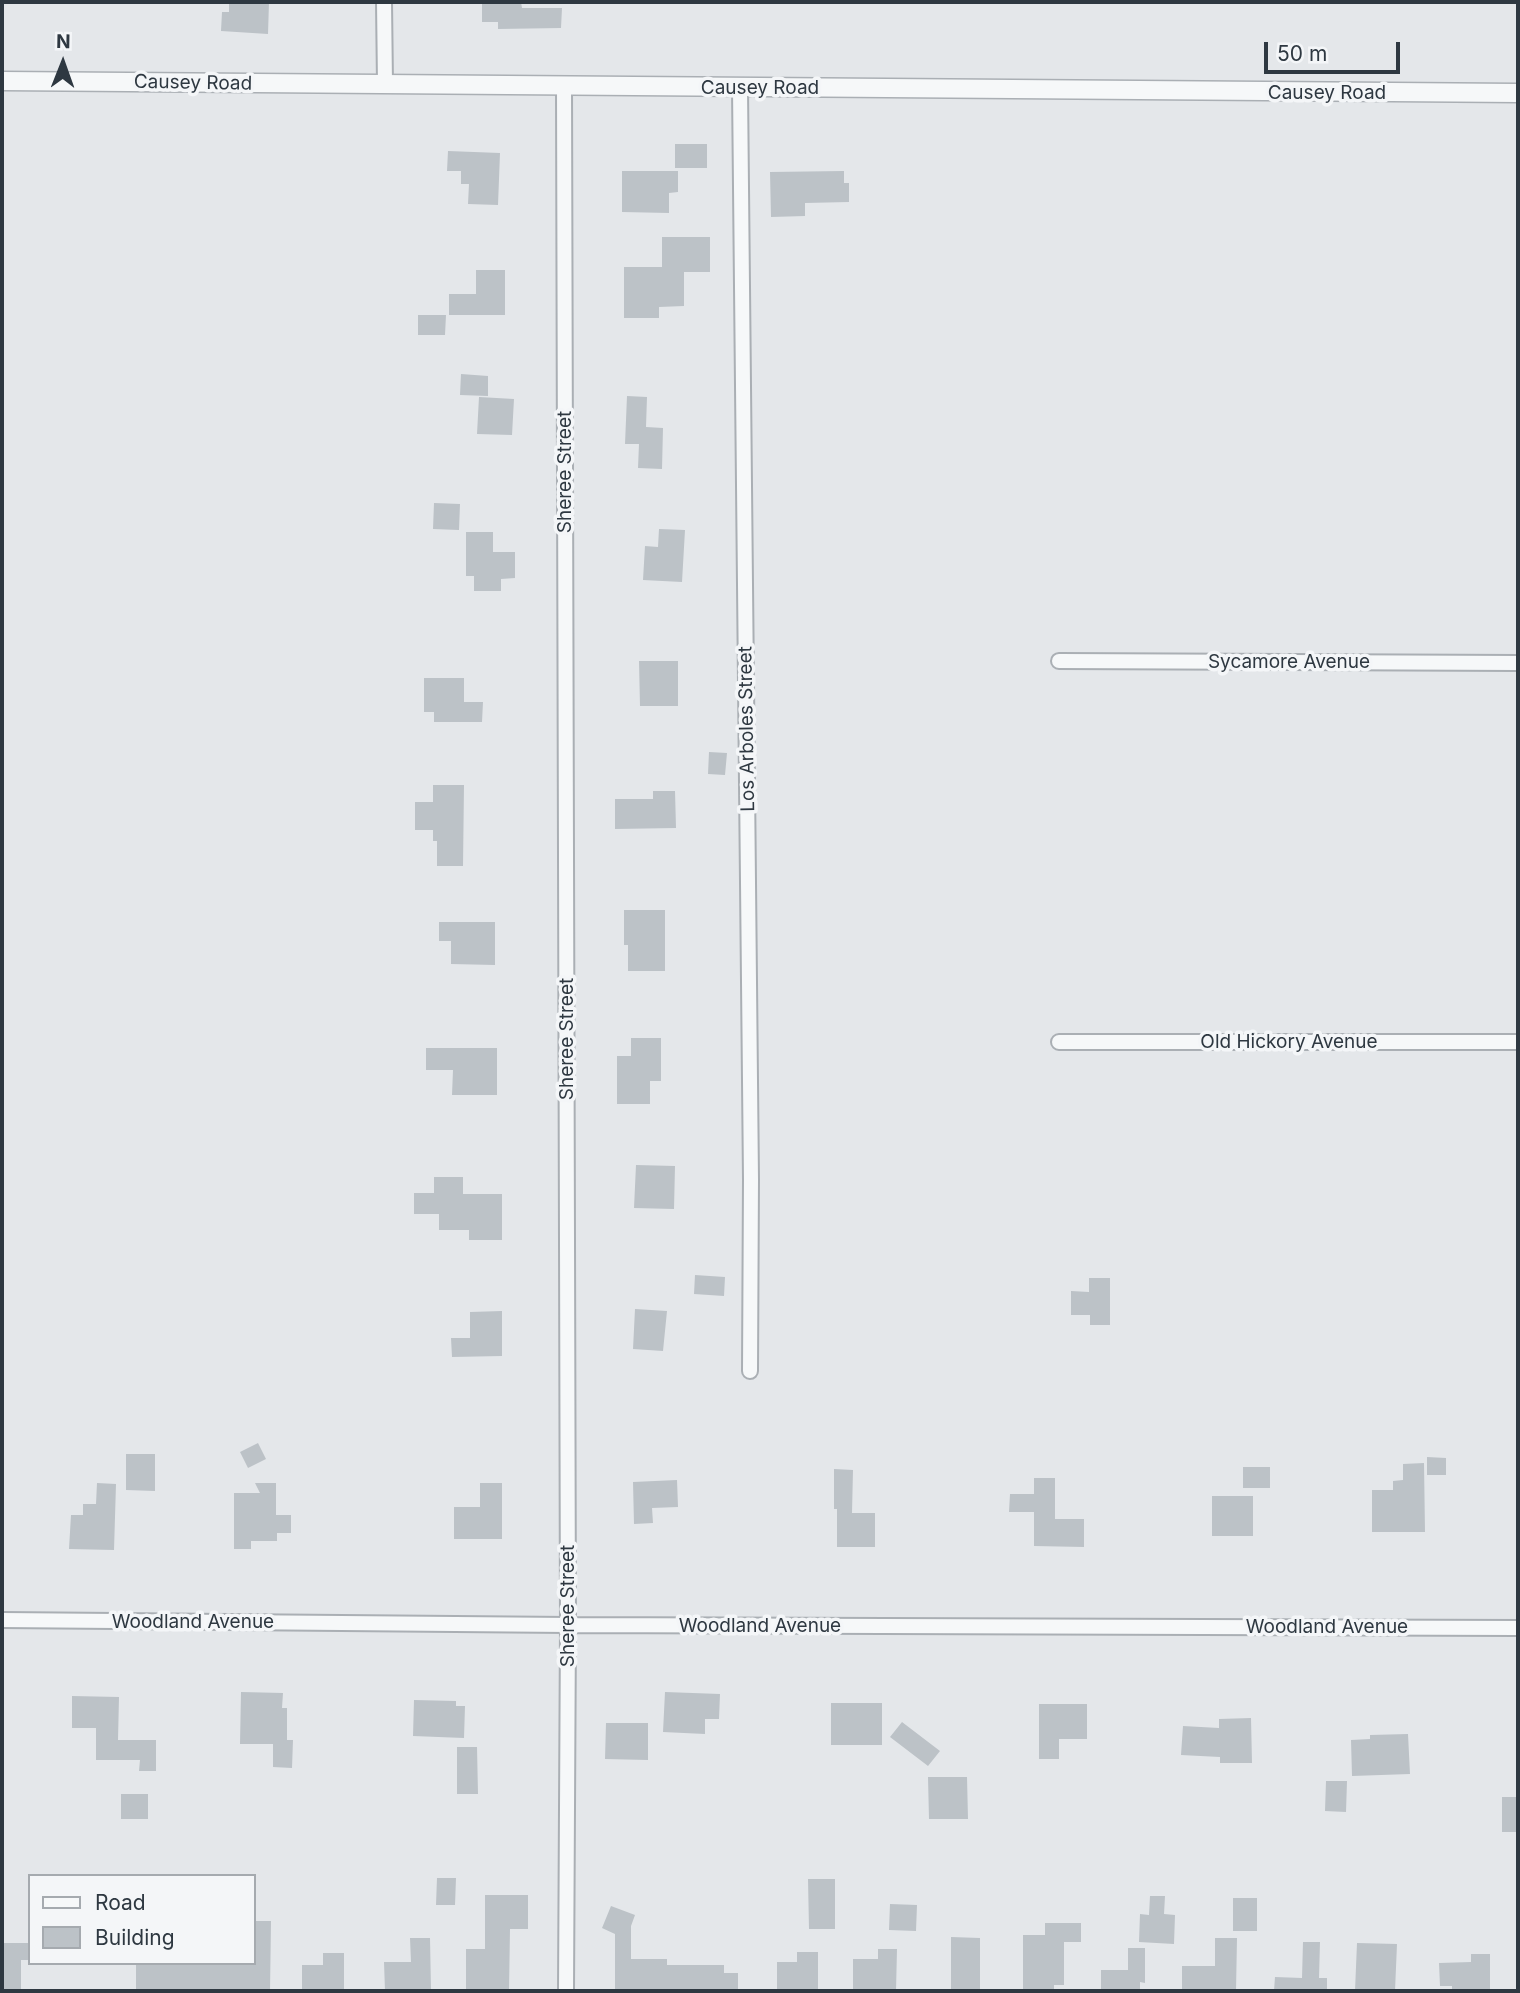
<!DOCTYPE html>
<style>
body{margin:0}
#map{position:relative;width:1520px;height:1993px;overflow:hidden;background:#e4e7ea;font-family:Inter,sans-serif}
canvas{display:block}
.frame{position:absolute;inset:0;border:4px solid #2e3841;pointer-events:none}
.legend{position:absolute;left:28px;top:1874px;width:228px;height:91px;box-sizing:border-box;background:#f4f6f8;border:2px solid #a5aaaf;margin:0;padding:9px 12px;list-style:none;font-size:21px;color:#2e3841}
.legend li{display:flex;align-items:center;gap:14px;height:35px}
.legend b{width:35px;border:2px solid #a5aaaf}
.north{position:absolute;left:28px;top:28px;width:70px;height:70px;-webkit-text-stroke:5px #f4f6f8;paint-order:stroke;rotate:1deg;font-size:19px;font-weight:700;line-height:28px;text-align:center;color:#2e3841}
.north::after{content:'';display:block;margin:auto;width:24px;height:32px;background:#2e3841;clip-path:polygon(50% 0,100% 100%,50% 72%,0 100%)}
.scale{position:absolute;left:1264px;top:42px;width:136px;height:32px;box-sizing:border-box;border:4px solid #2e3841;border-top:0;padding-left:9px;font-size:21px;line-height:24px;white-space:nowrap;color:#2e3841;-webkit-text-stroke:5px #f4f6f8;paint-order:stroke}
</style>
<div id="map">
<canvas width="1520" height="1993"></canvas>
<div class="frame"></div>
<ul class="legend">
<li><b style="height:9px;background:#f6f8f9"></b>Road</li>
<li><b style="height:19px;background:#bcc2c7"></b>Building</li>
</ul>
<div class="north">N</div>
<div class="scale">50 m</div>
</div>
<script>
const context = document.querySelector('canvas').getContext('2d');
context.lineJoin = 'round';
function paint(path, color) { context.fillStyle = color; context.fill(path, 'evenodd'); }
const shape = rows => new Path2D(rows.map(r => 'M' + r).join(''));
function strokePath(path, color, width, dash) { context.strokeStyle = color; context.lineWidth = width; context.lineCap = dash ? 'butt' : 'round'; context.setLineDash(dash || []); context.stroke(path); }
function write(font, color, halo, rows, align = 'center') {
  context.font = font + ' Inter,sans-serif'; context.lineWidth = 7; context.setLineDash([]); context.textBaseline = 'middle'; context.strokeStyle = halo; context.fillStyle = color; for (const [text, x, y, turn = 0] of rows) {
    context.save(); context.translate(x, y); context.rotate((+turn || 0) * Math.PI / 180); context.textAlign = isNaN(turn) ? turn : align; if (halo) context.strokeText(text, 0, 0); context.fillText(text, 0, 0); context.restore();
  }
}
const building = shape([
 [229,2,269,2,268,34,221,31,222,12,229,12],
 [482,2,521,2,522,8,562,8,561,28,498,29,498,22,482,22],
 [675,144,707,144,707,168,675,168],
 [448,151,500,153,498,205,468,204,469,184,461,184,461,171,447,171],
 [622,171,678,171,678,192,669,193,669,213,622,212],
 [844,171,844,183,849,183,849,202,805,203,805,216,771,217,770,172],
 [662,237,710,237,710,272,684,272,684,306,659,307,659,318,624,318,624,267,662,267],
 [476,270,505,270,505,315,449,315,449,294,476,294],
 [418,315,446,315,445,335,418,335],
 [461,374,488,376,488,396,460,395],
 [627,396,647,397,646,427,663,428,662,469,638,468,639,444,625,444],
 [479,397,514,399,512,435,477,434],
 [434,503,460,504,459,530,433,529],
 [659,529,685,530,682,582,643,580,645,546,658,547],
 [466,532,493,532,493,552,515,552,515,578,501,579,501,591,474,591,474,576,466,576],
 [639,661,678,661,678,706,640,706],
 [424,678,464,678,464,702,483,702,482,722,434,722,434,712,424,712],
 [709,752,727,753,725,775,708,774],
 [433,785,464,785,463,866,437,866,437,841,433,841,433,830,415,830,415,802,433,802],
 [653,791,675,791,676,828,615,829,615,799,653,799],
 [624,910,665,910,665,971,628,971,628,945,624,945],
 [439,922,495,922,495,965,451,964,451,941,439,941],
 [631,1038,661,1038,661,1081,650,1081,650,1104,617,1104,617,1056,631,1056],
 [426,1048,497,1048,497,1095,452,1095,453,1070,426,1070],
 [636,1165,675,1166,674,1209,634,1208],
 [434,1177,463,1177,463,1194,502,1194,502,1240,469,1240,469,1230,439,1230,439,1214,414,1214,414,1193,434,1193],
 [695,1275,725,1277,724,1296,694,1294],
 [1089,1278,1110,1278,1110,1325,1090,1325,1090,1315,1071,1315,1071,1291,1089,1292],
 [635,1309,667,1311,663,1351,633,1349],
 [502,1311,502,1356,452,1357,451,1338,470,1338,470,1312],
 [258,1443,266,1459,248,1468,240,1452],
 [126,1454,155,1454,155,1491,126,1490],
 [1427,1457,1446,1458,1446,1475,1427,1475],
 [1424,1463,1425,1532,1372,1532,1372,1490,1393,1490,1393,1481,1403,1480,1403,1464],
 [1243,1467,1270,1467,1270,1488,1243,1488],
 [834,1469,853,1470,852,1513,875,1513,875,1547,837,1547,837,1509,834,1509],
 [1034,1478,1055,1478,1055,1519,1084,1519,1084,1547,1034,1546,1034,1512,1009,1512,1010,1494,1034,1494],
 [677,1480,678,1507,652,1508,653,1523,634,1524,633,1482],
 [97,1483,116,1484,114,1550,69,1549,71,1515,83,1515,83,1504,96,1504],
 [255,1483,276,1483,276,1515,291,1515,291,1533,277,1533,277,1541,251,1541,251,1549,234,1549,234,1493,260,1493],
 [480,1483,502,1483,502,1539,454,1539,454,1507,480,1507],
 [1212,1496,1253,1496,1253,1536,1212,1536],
 [241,1692,283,1693,282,1708,287,1708,287,1740,293,1740,292,1768,273,1767,273,1744,240,1744],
 [665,1692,720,1694,719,1719,705,1719,705,1734,663,1732],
 [72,1696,119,1697,118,1740,156,1740,156,1771,139,1771,140,1760,96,1760,96,1728,72,1728],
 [414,1700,456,1701,456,1706,465,1706,464,1738,413,1736],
 [831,1703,882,1703,882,1745,831,1745],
 [1039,1704,1087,1704,1087,1739,1059,1739,1059,1759,1039,1759],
 [1251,1718,1252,1763,1220,1763,1220,1757,1181,1755,1183,1726,1219,1728,1219,1719],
 [902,1722,940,1751,928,1766,890,1737],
 [606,1723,648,1723,648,1760,605,1759],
 [1408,1734,1410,1774,1352,1776,1351,1740,1370,1739,1370,1735],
 [457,1747,477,1747,478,1794,457,1794],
 [928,1777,967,1777,968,1819,929,1819],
 [1326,1781,1347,1781,1346,1812,1325,1811],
 [121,1794,148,1794,148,1819,121,1819],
 [1502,1797,1518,1797,1518,1832,1502,1832],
 [437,1878,456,1878,455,1905,436,1905],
 [808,1879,835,1879,835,1929,809,1929],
 [485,1895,528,1895,528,1929,510,1929,509,1991,466,1991,466,1949,485,1949],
 [1150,1896,1165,1896,1164,1914,1175,1915,1174,1944,1139,1942,1140,1914,1149,1915],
 [1233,1898,1257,1898,1257,1931,1233,1931],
 [890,1904,917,1905,916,1931,889,1930],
 [611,1906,635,1915,631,1926,631,1959,667,1959,667,1965,724,1965,724,1973,738,1973,738,1991,615,1991,615,1934,602,1928],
 [254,1921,271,1921,270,1991,215,1991,215,1989,136,1991,136,1963,254,1963],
 [1045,1923,1081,1923,1081,1942,1064,1942,1064,1985,1054,1985,1054,1991,1023,1991,1023,1935,1045,1935],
 [951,1937,980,1938,980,1991,951,1991],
 [410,1938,430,1938,431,1991,385,1991,384,1962,411,1962],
 [1215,1938,1237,1938,1236,1991,1182,1991,1182,1966,1215,1966],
 [1303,1942,1320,1942,1319,1978,1327,1978,1327,1991,1274,1991,1275,1977,1302,1978],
 [2,1943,30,1943,30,1960,21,1960,21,1991,2,1991],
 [1357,1943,1397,1944,1395,1991,1355,1991],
 [1128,1948,1145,1948,1145,1983,1140,1982,1140,1991,1101,1991,1101,1970,1128,1970],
 [878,1949,897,1949,896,1991,853,1991,853,1959,878,1959],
 [797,1952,818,1952,818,1991,777,1991,777,1962,797,1962],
 [323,1953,344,1953,344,1991,302,1991,302,1965,323,1965],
 [1471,1954,1490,1954,1490,1991,1452,1991,1452,1986,1440,1986,1439,1963,1471,1962]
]);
const minor = shape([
 [384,2,385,84],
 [564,86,568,1625,566,1991],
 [740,88,751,1179,750,1371],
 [1059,661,1518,663],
 [1059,1042,1518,1042],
 [2,1620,568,1625,1518,1628]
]);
const tertiary = shape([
 [2,81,1518,93]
]);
const streetNames = [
 ["Causey Road",193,83,1],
 ["Causey Road",760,88],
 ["Causey Road",1327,93],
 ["Sheree Street",565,472,-90],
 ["Sycamore Avenue",1289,662],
 ["Los Arboles Street",747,729,-91],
 ["Sheree Street",567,1039,-90],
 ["Old Hickory Avenue",1289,1042],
 ["Sheree Street",568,1606,-90],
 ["Woodland Avenue",193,1622],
 ["Woodland Avenue",760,1626],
 ["Woodland Avenue",1327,1627]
];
paint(building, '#bcc2c7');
strokePath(minor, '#aaafb4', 18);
strokePath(tertiary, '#aaafb4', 21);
strokePath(minor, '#f6f8f9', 14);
strokePath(tertiary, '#f6f8f9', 18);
write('19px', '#2e3841', '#f4f6f8', streetNames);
</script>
